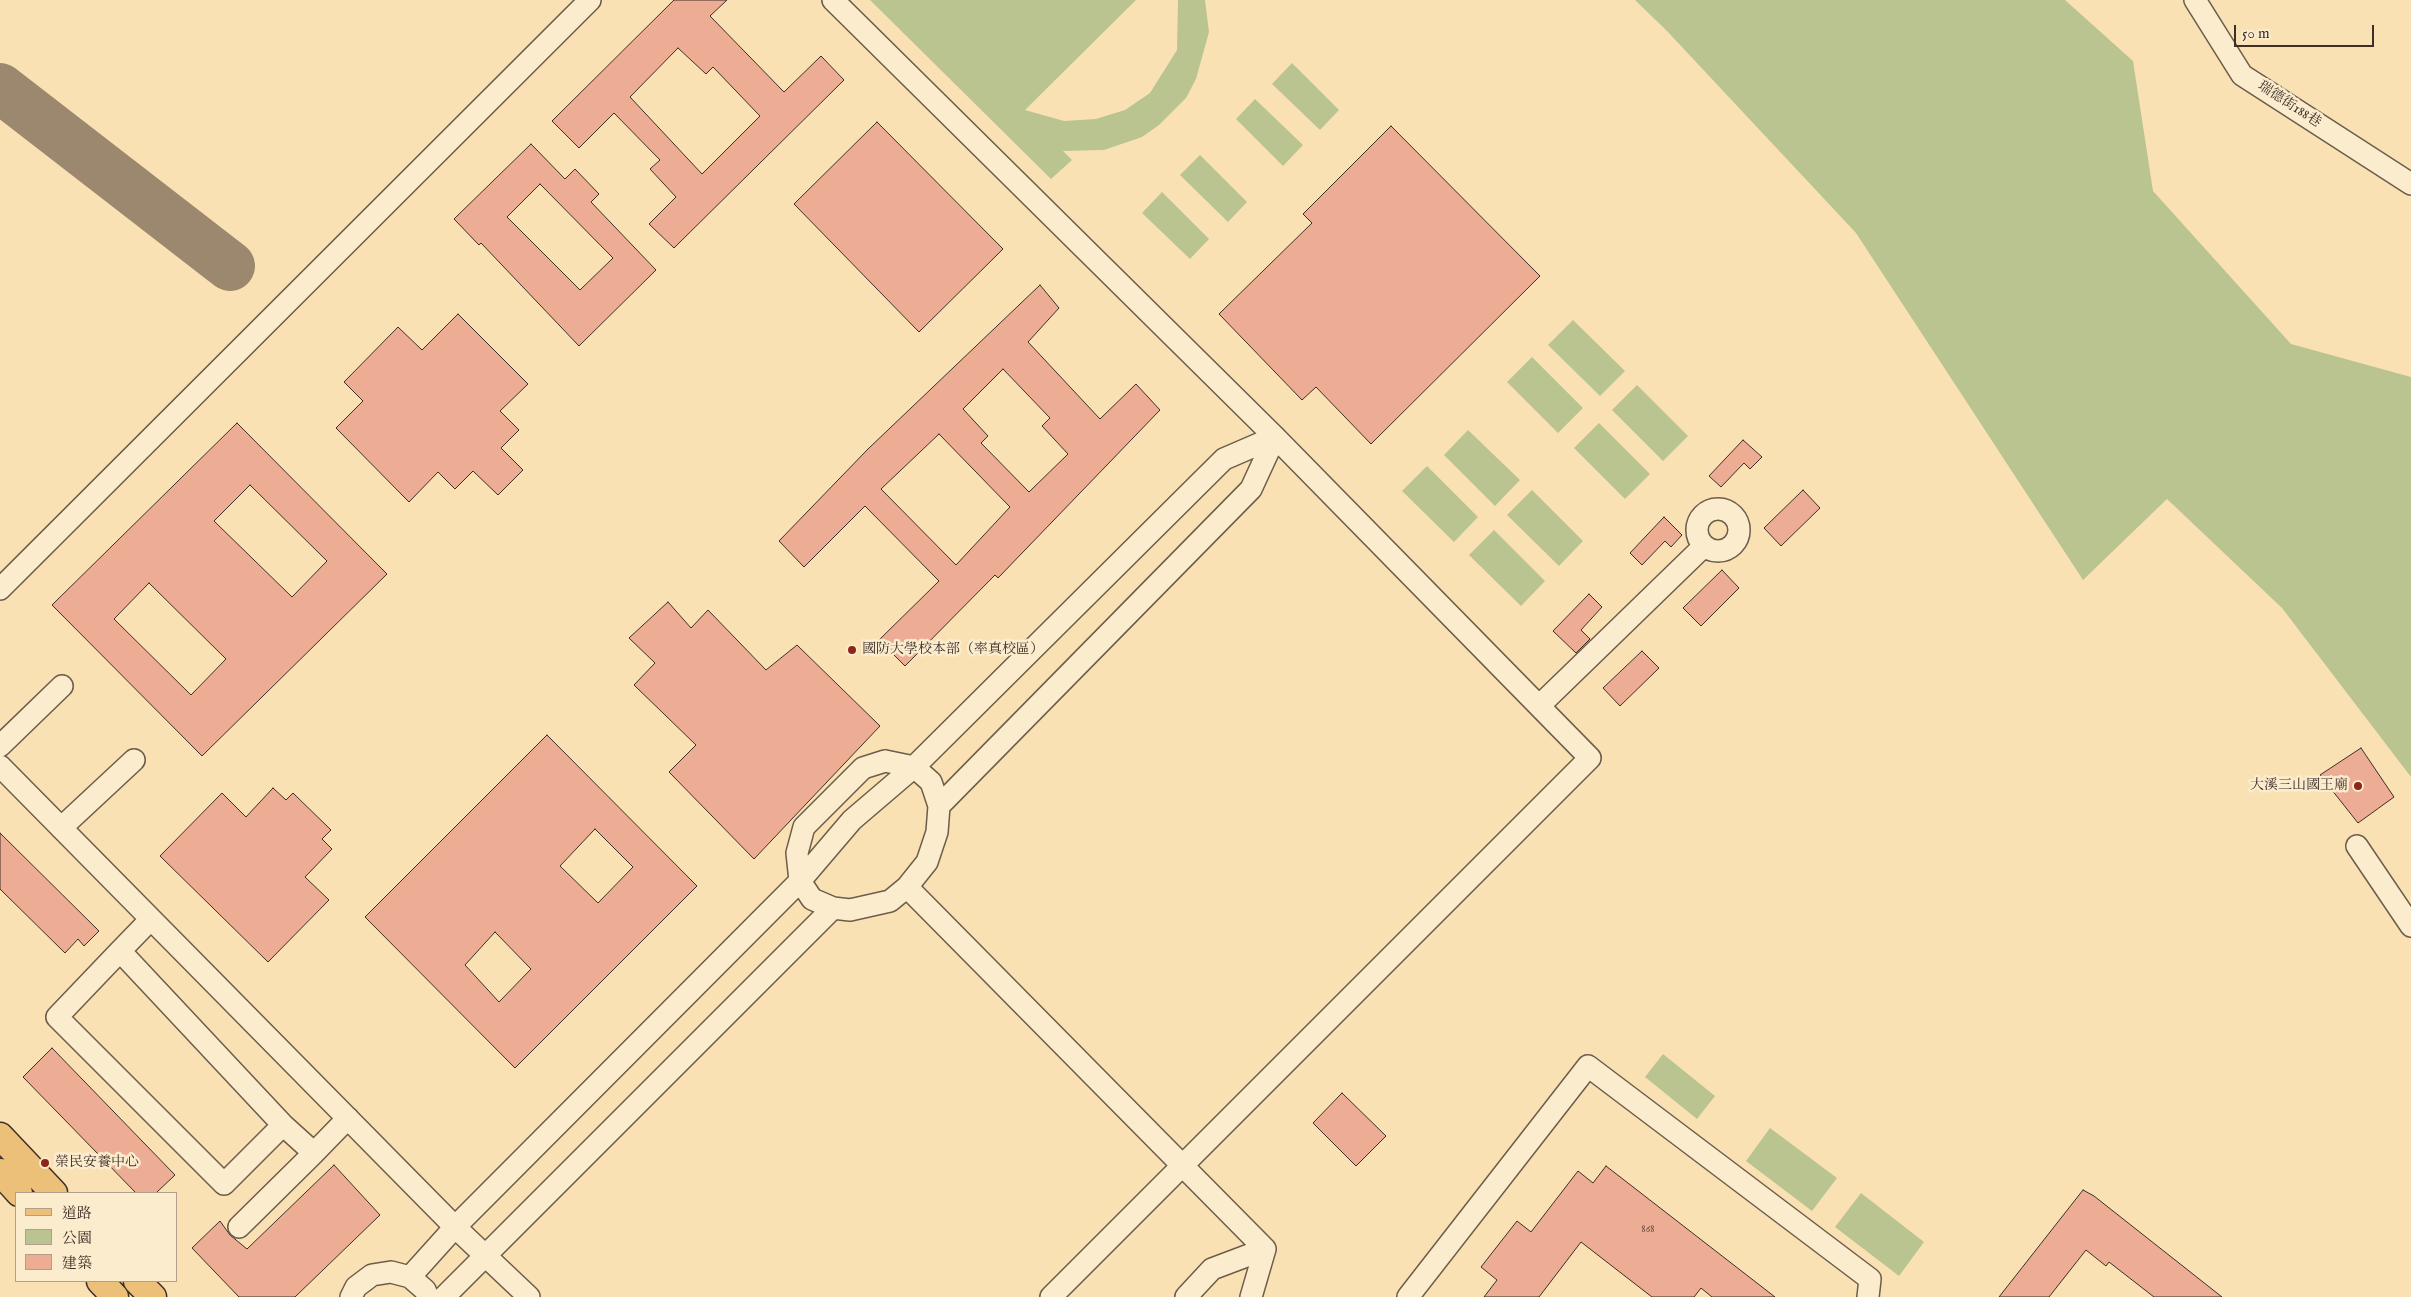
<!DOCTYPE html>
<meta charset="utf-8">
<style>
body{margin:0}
#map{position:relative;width:2411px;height:1297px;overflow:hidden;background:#fae1b4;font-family:"IM FELL English","Noto Serif TC",serif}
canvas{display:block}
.legend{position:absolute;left:15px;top:1192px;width:162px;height:90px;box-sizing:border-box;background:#fcecce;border:1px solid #b0a08b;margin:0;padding:6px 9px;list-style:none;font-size:15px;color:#3d2f27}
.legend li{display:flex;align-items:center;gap:10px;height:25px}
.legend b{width:25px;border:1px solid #b0a08b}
.scale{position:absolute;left:2234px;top:25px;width:140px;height:22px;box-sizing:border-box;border:2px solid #3d2f27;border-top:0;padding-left:6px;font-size:15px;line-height:18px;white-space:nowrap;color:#3d2f27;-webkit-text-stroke:4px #fcecce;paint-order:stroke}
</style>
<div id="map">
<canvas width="2411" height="1297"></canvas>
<ul class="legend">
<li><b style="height:6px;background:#edc07a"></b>道路</li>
<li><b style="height:14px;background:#bac490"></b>公園</li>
<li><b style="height:14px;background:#edad95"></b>建築</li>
</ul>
<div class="scale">50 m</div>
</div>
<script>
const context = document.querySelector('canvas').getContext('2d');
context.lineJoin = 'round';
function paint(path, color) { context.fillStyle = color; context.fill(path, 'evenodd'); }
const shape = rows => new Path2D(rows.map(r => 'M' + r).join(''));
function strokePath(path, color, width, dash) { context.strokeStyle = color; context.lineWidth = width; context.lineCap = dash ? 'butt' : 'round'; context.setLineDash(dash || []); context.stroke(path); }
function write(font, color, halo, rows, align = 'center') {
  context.font = font + ' "IM FELL English","Noto Serif TC",serif'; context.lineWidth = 5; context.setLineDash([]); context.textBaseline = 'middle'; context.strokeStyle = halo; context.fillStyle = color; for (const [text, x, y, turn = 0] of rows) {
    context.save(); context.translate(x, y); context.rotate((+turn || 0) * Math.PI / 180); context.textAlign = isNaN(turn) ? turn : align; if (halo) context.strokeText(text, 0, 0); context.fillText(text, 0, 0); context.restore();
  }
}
const green = shape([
 [870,0,1136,0,1025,110,1064,121,1096,119,1125,110,1150,93,1177,50,1178,0,1205,0,1209,32,1196,79,1186,98,1159,125,1142,137,1104,150,1063,151,1072,160,1051,179],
 [1635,0,2065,0,2133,61,2153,191,2291,344,2411,377,2411,777,2282,608,2167,499,2083,580,1856,233,1667,31],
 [1292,63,1339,110,1320,130,1272,84],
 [1255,99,1303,145,1283,166,1236,119],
 [1200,155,1247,202,1228,222,1180,175],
 [1162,192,1209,239,1190,259,1142,213],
 [1573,320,1625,371,1600,396,1548,345],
 [1532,357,1583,408,1558,433,1507,382],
 [1637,385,1688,436,1663,461,1612,410],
 [1599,423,1650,474,1625,499,1574,448],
 [1468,430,1520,480,1495,506,1444,455],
 [1427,466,1478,517,1454,542,1402,491],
 [1532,490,1583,541,1559,566,1507,515],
 [1494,530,1545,581,1521,606,1469,555],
 [1663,1054,1715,1096,1697,1119,1645,1077],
 [1770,1128,1837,1178,1812,1211,1746,1161],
 [1861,1193,1924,1242,1899,1276,1835,1227]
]);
const taxiway = shape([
 [0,88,230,266]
]);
const building = shape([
 [674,0,727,0,710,16,784,92,821,56,844,80,674,248,649,224,676,197,650,169,660,160,614,113,579,148,552,121,674,0],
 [678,48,706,74,713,67,760,116,702,174,630,97,678,48],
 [877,122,1003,249,919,332,794,204,877,122],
 [1391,126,1540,276,1371,444,1316,387,1302,400,1219,314,1312,223,1303,214,1391,126],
 [531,144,565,179,575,169,599,194,591,202,656,270,579,346,481,243,479,245,454,219,531,144],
 [540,184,613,258,580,290,507,217,540,184],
 [1040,285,1059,308,1028,342,1100,419,1136,384,1160,410,998,578,995,575,905,666,879,640,939,581,865,506,804,567,779,541,868,449,1040,285],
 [1003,369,1050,418,1042,426,1068,454,1029,492,981,443,988,436,963,409,1003,369],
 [939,434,1010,507,956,565,881,489,939,434],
 [458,314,528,384,500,411,519,430,501,448,523,470,498,495,473,471,455,489,438,472,409,502,336,428,363,401,344,382,398,327,422,350,458,314],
 [237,423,387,574,202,756,52,605,237,423],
 [250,485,327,561,292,597,214,521,250,485],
 [149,583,226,659,191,695,114,619,149,583],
 [1743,440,1762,457,1750,469,1744,463,1721,487,1709,476,1743,440],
 [1803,490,1820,508,1781,546,1764,528,1803,490],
 [1664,517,1682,535,1671,547,1665,541,1642,565,1630,553,1664,517],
 [1722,570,1739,588,1701,626,1683,608,1722,570],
 [1589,594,1602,607,1581,630,1590,639,1576,653,1553,631,1589,594],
 [668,602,691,628,708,610,766,670,797,645,880,726,754,859,669,772,696,745,634,685,655,663,629,638,668,602],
 [1642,651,1659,668,1620,706,1603,688,1642,651],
 [547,735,697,886,515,1068,365,917,547,735],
 [595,829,633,867,598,903,560,866,595,829],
 [495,932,531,969,499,1002,465,965,495,932],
 [2361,748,2394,797,2358,823,2320,775,2361,748],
 [273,788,286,800,293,793,331,830,322,839,332,849,305,877,329,900,268,962,160,856,222,793,246,817,273,788],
 [0,833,99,931,84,946,78,939,65,953,0,889,0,833],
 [52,1048,175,1175,156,1193,136,1193,23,1077,52,1048],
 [1342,1093,1386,1136,1356,1166,1313,1123,1342,1093],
 [334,1165,380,1215,295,1297,239,1297,192,1248,220,1221,230,1235,247,1249,334,1165],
 [1606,1166,1775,1297,1712,1297,1701,1288,1694,1297,1652,1297,1581,1242,1539,1297,1484,1297,1497,1280,1481,1267,1517,1221,1531,1232,1578,1171,1593,1183,1606,1166],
 [2083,1190,2094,1196,2222,1297,2154,1297,2109,1262,2106,1266,2086,1250,2049,1297,1999,1297,2083,1190]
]);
const minor = shape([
 [833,0,1275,437,1590,758,1051,1297],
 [2195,0,2242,75,2411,184],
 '1697 530a21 21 0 1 1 42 0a21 21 0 1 1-42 0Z',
 [0,589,590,0],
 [1539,706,1704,546],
 [0,746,62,686],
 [885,761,914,767,931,782,939,806,937,832,927,862,907,887,890,901,850,910,833,908,812,899,800,881,797,853,804,827,863,768,885,761],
 [0,766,455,1227,529,1297],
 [61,828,134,760],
 [2357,846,2411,926],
 [907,887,1265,1249],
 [120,951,283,1125,224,1184,57,1017,120,951,151,919],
 [283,1125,314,1153,348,1118],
 [239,1227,314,1153],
 [410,1277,455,1227,800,881,852,820,914,767,1224,459,1275,437,1251,489,939,806],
 [351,1297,356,1287,372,1275,391,1272,410,1277,425,1290,428,1297],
 [444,1297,833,908],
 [1186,1297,1212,1269,1265,1249],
 [1251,1297,1265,1249],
 [1408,1297,1588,1066,1870,1279,1868,1297]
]);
const major = shape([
 [0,1136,54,1193],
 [0,1172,19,1193],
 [100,1281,115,1297],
 [137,1281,153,1297]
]);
const markers = [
 [852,650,5,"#8f2418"],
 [2358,786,5,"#8f2418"],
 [45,1163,5,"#8f2418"]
];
const numberNames = [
 ["868",1648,1230]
];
const streetNames = [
 ["瑞德街188巷",2289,105,33]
];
const poiNames = [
 ["國防大學校本部（率真校區）",862,650],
 ["大溪三山國王廟",2348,786,"right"],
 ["榮民安養中心",55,1163]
];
paint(green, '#bac490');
strokePath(taxiway, '#9c886e', 50);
paint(building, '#edad95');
strokePath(building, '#3d2f27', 1);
strokePath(minor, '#6c5c4a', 24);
strokePath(major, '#3d2f27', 29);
strokePath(minor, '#fcecce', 21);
strokePath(major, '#edc07a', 26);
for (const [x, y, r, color] of markers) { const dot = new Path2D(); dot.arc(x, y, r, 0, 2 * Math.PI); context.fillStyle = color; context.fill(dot); strokePath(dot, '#fcecce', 2); }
write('11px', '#694e42', null, numberNames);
write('14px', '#3d2f27', '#fcecce', streetNames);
write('14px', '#3d2f27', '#fcecce', poiNames, 'left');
</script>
